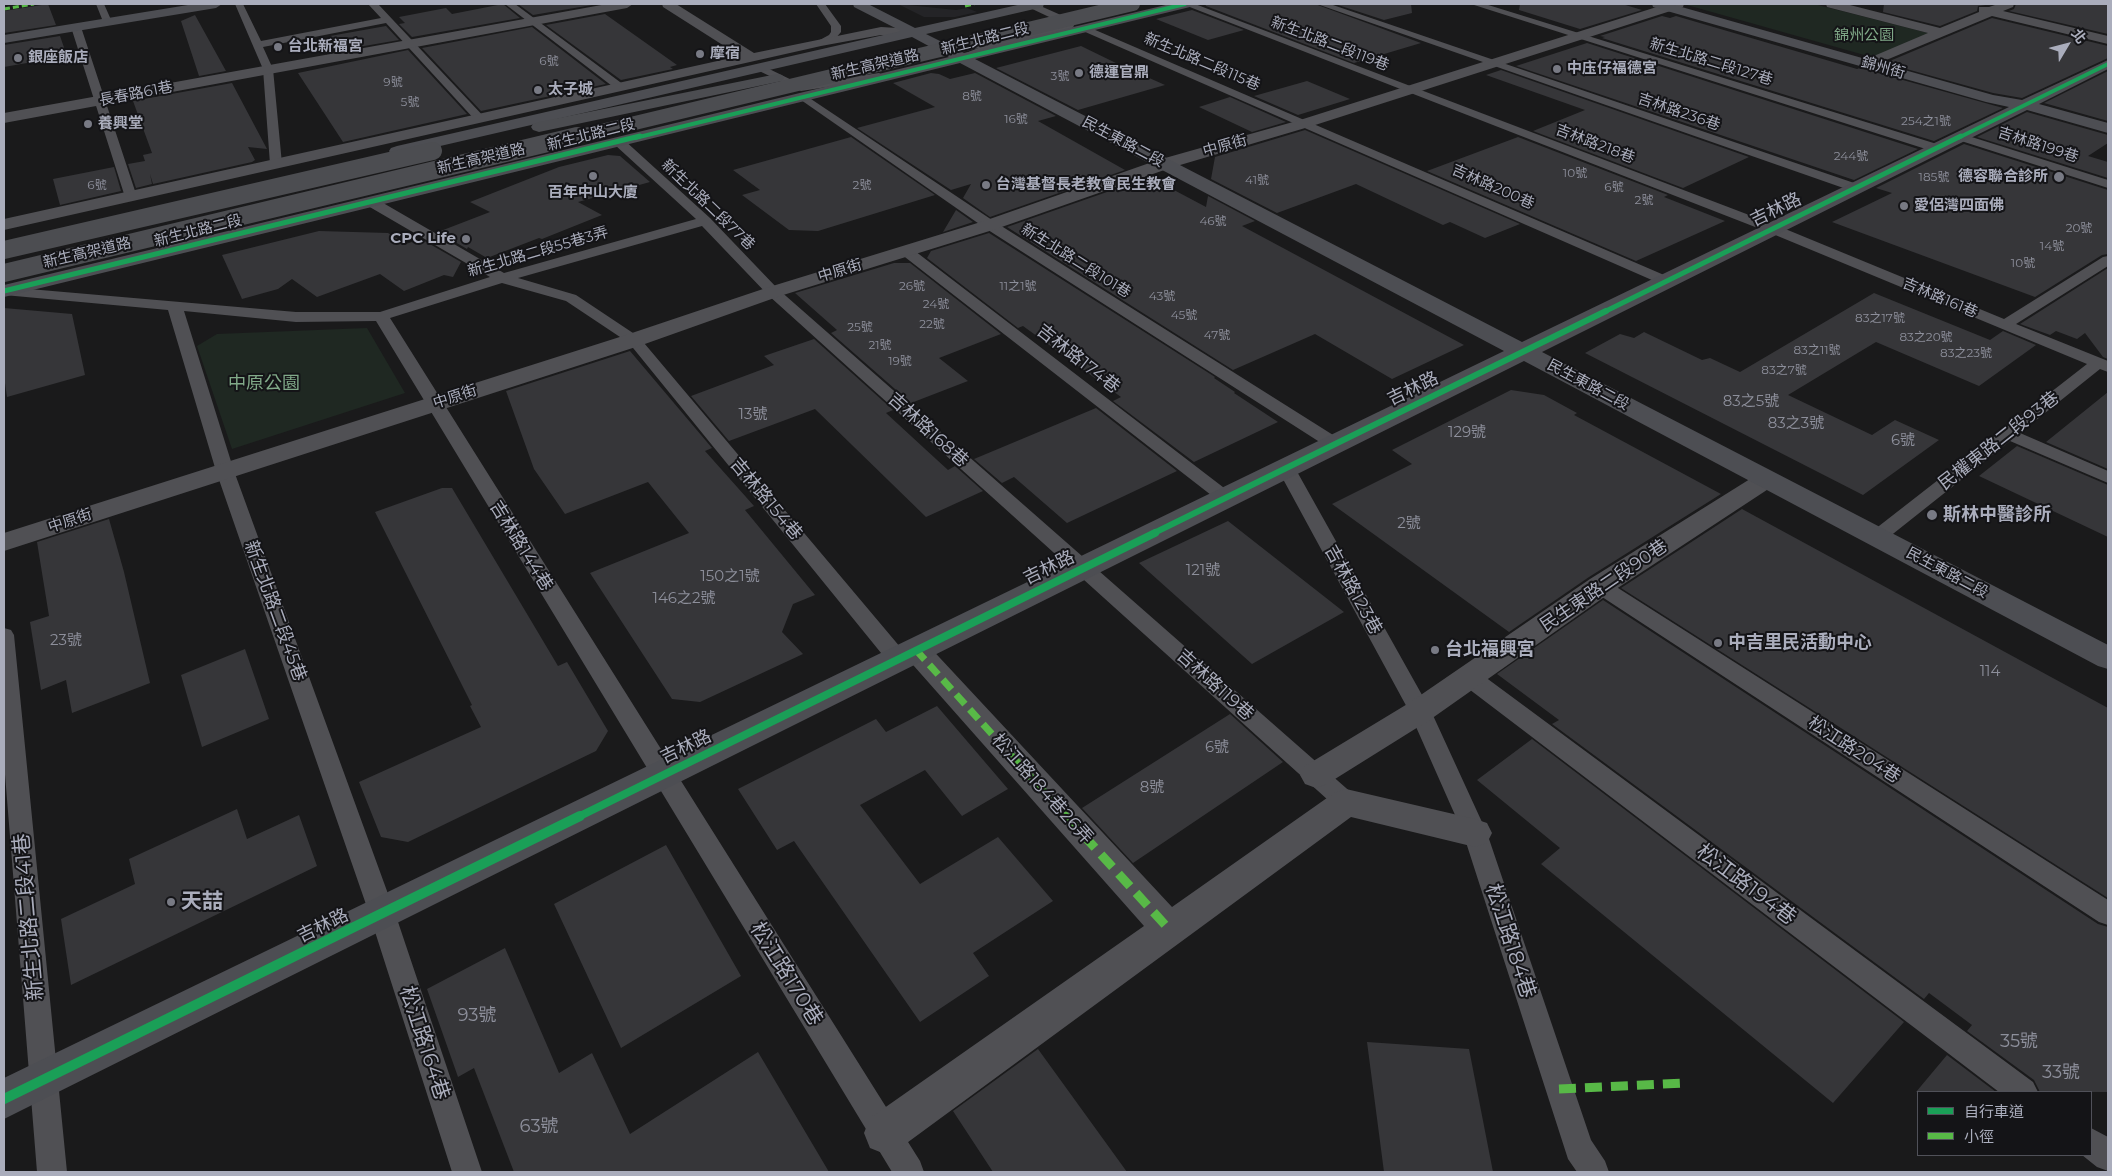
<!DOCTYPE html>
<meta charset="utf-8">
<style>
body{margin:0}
#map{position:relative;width:2112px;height:1176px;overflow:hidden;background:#1a1a1b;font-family:Montserrat,"Noto Sans TC",sans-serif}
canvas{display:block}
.frame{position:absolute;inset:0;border:5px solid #aaadbc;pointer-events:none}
.legend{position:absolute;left:1917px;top:1091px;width:175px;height:65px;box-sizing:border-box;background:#141417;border:1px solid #505159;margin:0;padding:6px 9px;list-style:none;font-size:15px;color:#aaadbc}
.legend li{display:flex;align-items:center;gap:10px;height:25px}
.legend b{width:25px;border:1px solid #505159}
.north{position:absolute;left:2042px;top:20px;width:50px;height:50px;-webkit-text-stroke:4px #141417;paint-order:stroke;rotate:53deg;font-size:14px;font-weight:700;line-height:20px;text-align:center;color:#aaadbc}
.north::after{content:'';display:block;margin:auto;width:18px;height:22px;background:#aaadbc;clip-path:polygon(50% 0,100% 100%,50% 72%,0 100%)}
</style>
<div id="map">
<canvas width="2112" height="1176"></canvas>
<div class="frame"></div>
<ul class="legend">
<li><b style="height:6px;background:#1a9f57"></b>自行車道</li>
<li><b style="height:6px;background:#58b947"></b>小徑</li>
</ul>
<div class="north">北</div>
</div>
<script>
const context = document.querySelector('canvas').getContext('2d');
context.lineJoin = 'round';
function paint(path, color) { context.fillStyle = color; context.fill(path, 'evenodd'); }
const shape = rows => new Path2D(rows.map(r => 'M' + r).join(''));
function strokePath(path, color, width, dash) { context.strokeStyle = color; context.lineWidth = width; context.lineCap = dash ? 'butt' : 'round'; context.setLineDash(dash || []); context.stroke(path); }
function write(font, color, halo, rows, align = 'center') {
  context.font = font + ' Montserrat,"Noto Sans TC",sans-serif'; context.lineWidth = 4; context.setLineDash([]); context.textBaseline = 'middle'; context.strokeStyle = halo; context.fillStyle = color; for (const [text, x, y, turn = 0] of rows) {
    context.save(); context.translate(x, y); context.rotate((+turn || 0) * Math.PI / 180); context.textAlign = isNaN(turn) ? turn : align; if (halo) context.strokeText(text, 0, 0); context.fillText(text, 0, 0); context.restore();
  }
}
const built = shape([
 [898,4,956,10,967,8,977,12,955,17,924,17]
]);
const green = shape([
 [1690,4,1814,4,1932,34,1875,58,1687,5],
 [367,328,405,393,232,449,197,346,217,334]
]);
const building = shape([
 [48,4,56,25,4,33,4,11],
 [503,4,520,18,412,37,399,24,405,23,399,17,446,8,452,14],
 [518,4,590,4,592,5,533,15],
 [1205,4,1315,4,1421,43,1354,63,1206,6],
 [1335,4,1411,4,1412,13,1384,20],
 [1520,4,1622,4,1642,10,1580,29,1519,10],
 [1884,4,1993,4,1978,6,1977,11,1940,26,1883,12],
 [2016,4,2108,4,2108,34,2009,11,2014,9],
 [1192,10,1244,30,1208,40,1156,19],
 [605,14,677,65,670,67,673,69,621,80,546,25],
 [195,15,226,71,199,76,181,21],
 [1662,16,1670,18,1676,16,1857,69,1860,68,2003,108,1934,141,1602,38,1605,37,1600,36],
 [1992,18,2108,46,2108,58,2022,98,1993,93,1885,63],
 [386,26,399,40,341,50,330,36],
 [532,27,606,84,481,111,422,48],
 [60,36,67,56,4,67,4,45],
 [1587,43,1918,149,1854,180,1516,66],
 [1081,46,1120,65,1165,85,1078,110,996,68],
 [408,50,467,114,343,142,298,73],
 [1501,70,1749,157,1683,188,1533,131,1585,110,1486,75],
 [2108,71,2108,121,2044,103],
 [931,73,939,74,950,79,975,73,1056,116,1038,121,1125,170,990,217,963,198,971,184,951,190,857,128,935,107,893,83],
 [1307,81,1350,99,1298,115,1254,96],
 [232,83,267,149,248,147,255,160,252,162,153,184,150,174,152,184,136,188,128,164,145,161,143,155,152,153,133,101],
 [1230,97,1286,122,1252,132,1199,107],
 [2027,112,2108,135,2108,143,2088,156,2108,162,2108,178,1977,137],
 [1305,130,1520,224,1485,238,1450,222,1443,225,1356,184,1277,213,1211,179,1215,157],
 [851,137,935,195,818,231,789,230,742,195,760,190,733,170],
 [1518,137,1668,195,1664,197,1725,221,1636,261,1427,171],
 [1964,144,2108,190,2108,254,2102,255,2035,297,1832,222,1892,193,1876,188],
 [608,155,620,156,650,182,578,202,602,215,542,239,539,238,487,258,468,247,467,249,438,232,490,212,470,202,559,167],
 [114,167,121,191,60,205,53,179],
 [1144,179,1157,181,1206,207,1208,196,1255,221,1242,226,1464,345,1392,379,1315,334,1233,370,1007,227],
 [956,210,973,222,943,232],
 [319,231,388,233,406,244,421,239,461,262,453,277,444,275,404,291,380,274,317,297,292,279,278,289,242,299,222,255],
 [989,233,1215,377,1214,378,1235,392,1234,393,1278,422,1194,462,1113,401,1121,397,1023,326,1018,328,927,258,931,251],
 [894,263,910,263,1001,334,939,358,968,381,911,403,831,333,837,330,795,293],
 [2108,268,2108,359,2103,357,2085,333,2077,339,2056,331,2050,335,2020,324],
 [1874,293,1990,340,2003,331,2036,345,1979,386,1876,342,1788,395,1872,435,1895,420,1939,440,1863,495,1585,353,1620,334,1634,338,1644,332,1702,360,1710,358,1740,372],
 [4,308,72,314,85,375,7,397,4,376],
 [814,339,893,410,886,413,924,448,948,470,955,466,983,491,926,517,815,409,729,441,691,396,774,365,764,356],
 [630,351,712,448,705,451,754,506,745,510,815,595,793,604,782,632,803,654,700,702,672,699,590,573,689,533,648,482,565,514,534,469,506,391],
 [1511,390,1544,395,1577,413,1574,415,1721,494,1589,577,1509,632,1332,504,1412,464,1392,450],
 [2108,392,2108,469,2046,442],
 [1096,408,1177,471,1067,523,1014,477,1002,483,974,459],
 [2017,446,2108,485,2108,537,1979,476],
 [442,488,452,488,558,666,567,662,608,731,596,751,408,842,381,837,359,782,481,727,470,706,472,705,375,512],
 [1742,509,2108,708,2108,898,1621,588],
 [109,519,124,572,150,683,72,713,66,680,41,690,30,622,49,616,37,542],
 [1228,521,1344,612,1252,664,1139,563],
 [1603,600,2098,924,2108,927,2108,1092,2040,1092,2034,1080,1967,1031,1972,1025,1929,993,1924,999,1552,724,1559,720,1497,674],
 [245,649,269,719,202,747,181,675],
 [937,706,1008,789,962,816,925,770,860,805,920,884,998,837,1053,901,973,953,989,976,920,1022,794,841,777,850,738,789,876,719,886,732],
 [1230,714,1283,762,1133,863,1082,808],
 [1532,739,1904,1022,1833,1103,1541,864,1560,848,1477,780],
 [237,809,247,839,299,815,317,866,71,985,61,919,135,884,129,859],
 [666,845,741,976,621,1048,554,904],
 [505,948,559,1073,592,1053,630,1134,758,1052,829,1172,514,1172,474,1068,458,1077,427,989],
 [1367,1042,1469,1049,1493,1172,1384,1172],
 [1038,1049,1127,1172,993,1172,953,1111],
 [1947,1055,1996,1092,1916,1092]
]);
const lane = shape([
 [96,4,104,4,112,22,110,24,104,24,96,4],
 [235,4,243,4,261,41,381,18,368,4,378,4,486,119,484,121,476,121,386,23,263,47,273,69,282,164,280,167,272,167,270,164,263,69,235,4],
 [505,4,515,4,624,85,625,87,624,89,616,89,505,4],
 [816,4,825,4,841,26,841,32,835,39,821,45,816,42,829,35,831,32,831,26,816,4],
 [1027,4,1036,4,1072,20,1074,26,1072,28,991,50,974,57,966,57,966,53,983,46,1064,24,1028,7,1027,4],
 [1182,4,1195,4,1778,226,2004,319,2103,257,2108,256,2108,266,2016,324,2108,361,2108,372,2100,369,2020,433,2108,471,2108,483,2010,441,1884,541,1877,543,1870,541,1867,537,1870,533,2087,364,1768,232,1182,4],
 [1317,4,1330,4,1860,185,1862,188,1856,192,1852,191,1317,4],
 [1471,4,1485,4,1940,145,1942,148,1936,152,1932,151,1471,4],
 [76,24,81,27,137,197,136,200,126,200,125,197,71,27,76,24],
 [1086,26,1671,278,1673,281,1671,284,1661,284,1083,31,1083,27,1086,26],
 [759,64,802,85,879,73,884,76,879,79,801,91,755,69,754,67,759,64],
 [805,95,995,222,1341,440,1344,444,1341,448,1335,449,1329,448,985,228,801,100,799,98,805,95],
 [1959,133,2108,180,2108,188,1955,139,1953,137,1959,133],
 [619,138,623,139,710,218,778,289,1354,795,1358,802,1354,809,1346,812,1338,809,768,295,702,226,518,278,576,295,639,337,906,654,909,659,906,664,898,667,890,664,629,343,566,301,502,283,390,318,920,1161,924,1172,892,1172,376,321,296,322,184,311,234,471,395,913,482,1172,452,1172,369,913,216,471,168,310,4,295,4,287,6,287,296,312,380,312,490,277,368,206,367,203,368,200,378,200,504,273,696,219,615,145,613,142,615,139,619,138],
 [906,247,911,248,1232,494,1235,498,1232,502,1226,504,1220,502,901,254,899,251,906,247],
 [1286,463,1292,464,1295,468,1431,711,1487,833,1591,1140,1605,1161,1609,1172,1577,1172,1568,1159,1463,833,1409,711,1277,468,1280,464,1286,463],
 [1600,579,1607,581,2108,900,2108,925,2099,922,1593,591,1590,586,1593,581,1600,579],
 [4,628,11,630,14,635,67,1172,37,1172,4,762,4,628],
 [1469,669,1477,671,2033,1082,2038,1092,1999,1092,1461,683,1458,677,1461,671,1469,669],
 [2091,1128,2108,1137,2108,1171,2097,1167,2082,1155,2091,1155,2091,1128]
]);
const street = shape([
 [607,4,633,4,627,8,4,123,4,113,607,4],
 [662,4,676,4,754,53,881,27,914,29,921,33,914,37,881,35,821,46,4,230,4,219,740,56,663,7,662,4],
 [1666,4,1684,4,1683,7,1312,126,1170,168,996,229,780,296,642,345,4,551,4,533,626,335,766,288,984,221,1158,160,1300,120,1666,4],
 [1826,4,1846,4,1940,28,1979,12,1979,7,1989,7,1998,4,2014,4,2013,7,2003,11,2108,36,2108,44,1992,16,1867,68,1862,67,1860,64,1862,61,1928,33,1827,7,1826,4],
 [1767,471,1776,474,1779,479,1776,484,1610,593,1431,719,1327,784,1316,788,1305,784,1300,775,1305,766,1409,703,1590,579,1758,474,1767,471],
 [916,640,926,643,1172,907,1334,793,1346,789,1475,819,1487,823,1492,833,1487,843,1475,847,1351,817,900,1148,885,1154,870,1148,864,1133,870,1118,1144,926,906,657,901,650,906,643,916,640]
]);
const secondary = shape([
 [194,4,222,4,216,8,4,43,4,35,194,4],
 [853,4,868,4,915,28,1022,4,1044,4,1043,7,926,34,964,53,1170,4,1191,4,1190,7,975,59,1522,342,2009,107,1986,102,1653,7,1652,4,1671,4,1993,95,2022,100,2108,60,2108,69,2039,104,2108,123,2108,133,2027,110,1542,352,2108,645,2108,669,2098,666,1524,361,4,1119,4,1078,1504,351,960,63,4,297,4,285,949,57,912,37,397,156,391,154,389,151,391,148,397,146,901,31,854,7,853,4]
]);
const highway = shape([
 [777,74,782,75,784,78,782,81,539,132,533,130,531,127,533,124,539,122,777,74]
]);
const highwayBridgeFar1 = shape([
 [572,138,1133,4]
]);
const highwayBridge = shape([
 [4,250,433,151],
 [4,273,577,136]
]);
const quietFar2 = shape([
 [965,6,974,4],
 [4,9,34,4]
]);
const quietFar1 = shape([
 [916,650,1067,817]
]);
const quiet = shape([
 [1066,816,1168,928],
 [1559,1089,1684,1083]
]);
const cyclewayFar4 = shape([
 [635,138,1185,4],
 [1958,138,2108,64]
]);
const cyclewayFar3 = shape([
 [4,291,640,136],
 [1604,312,1961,136]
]);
const cyclewayFar2 = shape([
 [1152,534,1606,311]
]);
const cyclewayFar1 = shape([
 [578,817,1155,533]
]);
const cycleway = shape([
 [4,1099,580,816]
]);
const markers = [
 [278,47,5,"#787a84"],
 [700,54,5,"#787a84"],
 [18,58,5,"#787a84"],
 [1557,69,5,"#787a84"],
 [1079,73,5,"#787a84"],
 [538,90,5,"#787a84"],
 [88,124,5,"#787a84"],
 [593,176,5,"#787a84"],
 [2059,177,6,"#787a84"],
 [986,185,5,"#787a84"],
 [1904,206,5,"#787a84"],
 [466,239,5,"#787a84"],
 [1932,515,6,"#787a84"],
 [1718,643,5,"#787a84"],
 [1435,650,5,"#787a84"],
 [171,902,5,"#787a84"]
];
const farNumbernames = [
 ["6號",549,61],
 ["3號",1060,76],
 ["9號",393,82],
 ["8號",972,96],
 ["5號",410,102],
 ["16號",1016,119],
 ["254之1號",1926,121],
 ["244號",1851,156],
 ["10號",1575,173],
 ["185號",1934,177],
 ["41號",1257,180],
 ["6號",97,185],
 ["2號",862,185],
 ["6號",1614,187],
 ["2號",1644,200],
 ["46號",1213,221],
 ["20號",2079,228],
 ["14號",2052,246],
 ["10號",2023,263],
 ["26號",912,286],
 ["11之1號",1018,286],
 ["43號",1162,296],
 ["24號",936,304],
 ["45號",1184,315],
 ["83之17號",1880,318],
 ["22號",932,324],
 ["25號",860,327],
 ["47號",1217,335],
 ["83之20號",1926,337],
 ["21號",880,345],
 ["83之11號",1817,350],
 ["83之23號",1966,353],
 ["19號",900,361],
 ["83之7號",1784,370]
];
const farParknames = [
 ["錦州公園",1864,36]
];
const farStreetnames = [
 ["新生北路二段",985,39,-14],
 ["新生北路二段119巷",1330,44,21],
 ["新生北路二段115巷",1202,62,23],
 ["新生北路二段127巷",1711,62,17],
 ["新生高架道路",875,65,-13],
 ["錦州街",1883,68,16],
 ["長春路61巷",136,94,-11],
 ["吉林路236巷",1679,112,19],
 ["新生北路二段",591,135,-14],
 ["民生東路二段",1123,142,28],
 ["吉林路218巷",1595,144,21],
 ["吉林路199巷",2038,145,18],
 ["中原街",1225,146,-16],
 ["新生高架道路",481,159,-13],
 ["吉林路200巷",1493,187,24],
 ["新生北路二段77巷",708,205,44],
 ["新生北路二段",198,231,-14],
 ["新生北路二段55巷3弄",538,252,-16],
 ["新生高架道路",87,253,-13],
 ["新生北路二段101巷",1076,261,32],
 ["中原街",840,271,-17],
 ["吉林路161巷",1940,298,23],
 ["民生東路二段",1588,385,28],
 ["中原街",455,397,-18],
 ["中原街",70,521,-18],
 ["民生東路二段",1947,573,28]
];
const farPoinames = [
 ["台北新福宮",288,47],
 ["摩宿",710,54],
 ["銀座飯店",28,58],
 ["中庒仔福德宮",1567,69],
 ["德運官鼎",1089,73],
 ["太子城",548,90],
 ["養興堂",98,124],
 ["德容聯合診所",2048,177,"right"],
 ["台灣基督長老教會民生教會",996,185],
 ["百年中山大廈",593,193,"center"],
 ["愛侶灣四面佛",1914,206],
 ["CPC Life",456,239,"right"]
];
const numberNames = [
 ["83之5號",1751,402],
 ["13號",753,415],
 ["83之3號",1796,424],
 ["129號",1467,433],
 ["6號",1903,441],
 ["2號",1409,524],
 ["121號",1203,571],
 ["150之1號",730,577],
 ["146之2號",684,599],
 ["23號",66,641],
 ["114",1990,672],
 ["6號",1217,748],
 ["8號",1152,788]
];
const streetNames = [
 ["吉林路",1776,210,-26],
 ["吉林路174巷",1078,359,38],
 ["吉林路",1413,389,-26],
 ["吉林路168巷",928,430,42],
 ["民權東路二段93巷",1999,441,-38],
 ["吉林路154巷",766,499,50],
 ["吉林路144巷",521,546,58],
 ["吉林路",1049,568,-26],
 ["民生東路二段90巷",1604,586,-34],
 ["吉林路123巷",1353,590,61],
 ["新生北路二段45巷",275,611,70],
 ["吉林路119巷",1215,685,42],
 ["吉林路",686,747,-26],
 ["松江路204巷",1854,750,33],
 ["松江路184巷26弄",1042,789,48],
 ["吉林路",323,926,-26]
];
const parkNames = [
 ["中原公園",264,384]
];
const poiNames = [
 ["斯林中醫診所",1943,515],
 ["中吉里民活動中心",1728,643],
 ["台北福興宮",1445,650]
];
const nearNumbernames = [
 ["93號",477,1016],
 ["35號",2019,1042],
 ["33號",2061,1073],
 ["63號",539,1127]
];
const nearStreetnames = [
 ["松江路194巷",1746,885,37],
 ["新生北路二段41巷",29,917,-95],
 ["松江路184巷",1510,941,72],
 ["松江路170巷",786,974,58],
 ["松江路164巷",424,1043,72]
];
const nearPoinames = [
 ["天喆",181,902]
];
paint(built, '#242427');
paint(green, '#1f2822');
paint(building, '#363639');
paint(lane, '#505054');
paint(street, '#505054');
paint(secondary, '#4d4e53');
paint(highway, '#4c4d51');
strokePath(highwayBridgeFar1, '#4c4d51', 14);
strokePath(highwayBridge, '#4c4d51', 18);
strokePath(quietFar2, '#58b947', 3, [6, 3]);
strokePath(quietFar1, '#58b947', 7, [13, 7]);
strokePath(quiet, '#58b947', 9, [17, 9]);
strokePath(cyclewayFar4, '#1a9f57', 4);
strokePath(cyclewayFar3, '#1a9f57', 5);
strokePath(cyclewayFar2, '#1a9f57', 6);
strokePath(cyclewayFar1, '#1a9f57', 8);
strokePath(cycleway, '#1a9f57', 10);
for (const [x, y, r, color] of markers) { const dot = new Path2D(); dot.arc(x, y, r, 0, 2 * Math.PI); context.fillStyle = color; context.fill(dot); strokePath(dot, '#141417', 2); }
write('12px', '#8d8f9b', null, farNumbernames);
write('15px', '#80a988', '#141417', farParknames);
write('15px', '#aaadbc', '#141417', farStreetnames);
write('bold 15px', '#aaadbc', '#141417', farPoinames, 'left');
write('15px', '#8d8f9b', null, numberNames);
write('18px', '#aaadbc', '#141417', streetNames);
write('18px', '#80a988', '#141417', parkNames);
write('bold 18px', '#aaadbc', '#141417', poiNames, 'left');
write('18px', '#8d8f9b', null, nearNumbernames);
write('21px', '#aaadbc', '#141417', nearStreetnames);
write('bold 21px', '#aaadbc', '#141417', nearPoinames, 'left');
</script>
